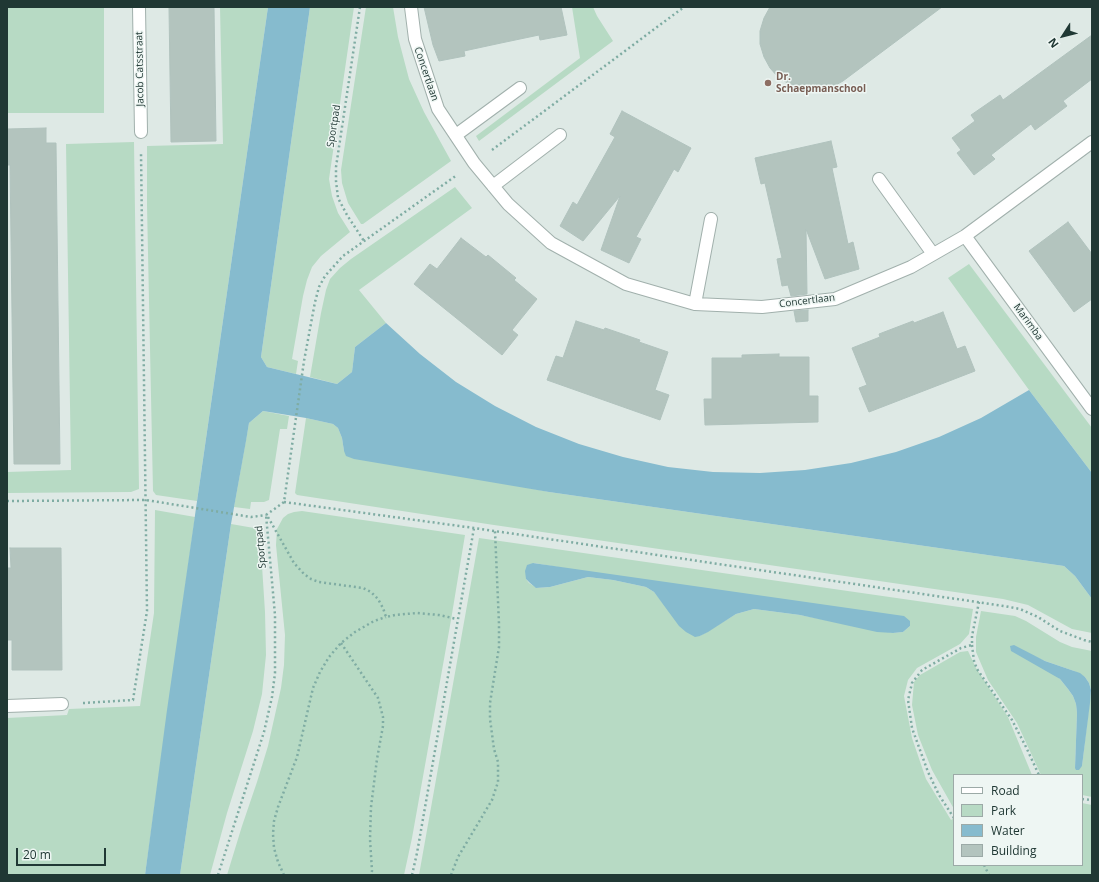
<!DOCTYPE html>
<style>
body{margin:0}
#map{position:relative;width:1099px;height:882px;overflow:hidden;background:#dee9e5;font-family:"Open Sans",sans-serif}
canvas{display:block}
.frame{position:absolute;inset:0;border:8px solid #203834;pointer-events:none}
.legend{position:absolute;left:953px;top:774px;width:130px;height:92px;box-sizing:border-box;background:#eef6f3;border:1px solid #9caaa7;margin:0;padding:5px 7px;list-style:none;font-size:12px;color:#203834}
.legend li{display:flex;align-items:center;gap:8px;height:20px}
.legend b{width:20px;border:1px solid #9caaa7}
.north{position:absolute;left:1043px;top:16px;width:40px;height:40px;-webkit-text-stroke:3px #eef6f3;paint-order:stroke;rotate:234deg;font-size:11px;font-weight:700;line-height:16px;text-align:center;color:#203834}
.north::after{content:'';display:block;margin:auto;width:14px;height:18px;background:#203834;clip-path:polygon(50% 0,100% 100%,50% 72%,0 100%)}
.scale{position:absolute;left:16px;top:848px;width:90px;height:18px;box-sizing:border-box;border:2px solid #203834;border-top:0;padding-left:5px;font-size:12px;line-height:14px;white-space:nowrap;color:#203834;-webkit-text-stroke:3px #eef6f3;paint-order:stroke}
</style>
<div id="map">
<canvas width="1099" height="882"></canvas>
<div class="frame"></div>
<ul class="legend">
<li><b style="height:5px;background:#fff"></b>Road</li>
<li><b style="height:11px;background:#b7dac4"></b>Park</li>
<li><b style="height:11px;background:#86bbce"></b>Water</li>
<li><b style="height:11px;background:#b3c4be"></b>Building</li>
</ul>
<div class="north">N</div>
<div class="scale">20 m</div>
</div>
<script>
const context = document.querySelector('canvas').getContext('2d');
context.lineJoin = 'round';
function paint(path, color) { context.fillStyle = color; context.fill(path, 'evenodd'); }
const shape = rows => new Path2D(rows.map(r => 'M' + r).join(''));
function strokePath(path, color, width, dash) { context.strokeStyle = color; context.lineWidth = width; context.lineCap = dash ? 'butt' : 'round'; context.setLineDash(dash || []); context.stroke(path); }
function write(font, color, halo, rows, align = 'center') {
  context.font = font + ' "Open Sans",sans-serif'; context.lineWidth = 3; context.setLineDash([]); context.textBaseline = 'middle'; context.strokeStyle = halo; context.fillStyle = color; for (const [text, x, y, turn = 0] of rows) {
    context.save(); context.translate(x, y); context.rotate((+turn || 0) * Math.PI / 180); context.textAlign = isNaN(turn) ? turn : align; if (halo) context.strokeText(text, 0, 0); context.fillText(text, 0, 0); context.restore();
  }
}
const green = shape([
 [7,7,104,7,104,113,7,113],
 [220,7,268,7,197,501,156,495,153,491,147,205,147,146,223,144],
 [310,7,354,7,329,179,332,196,338,213,350,232,321,256,312,267,307,280,303,296,292,359,298,361,296,374,267,367,261,357],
 [366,7,393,7,398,37,409,79,424,112,451,161,363,224,361,224,348,203,342,183,341,170],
 [572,7,593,7,597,16,613,41,479,141,476,136,580,58],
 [134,142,139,489,131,492,7,493,7,472,71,470,66,144],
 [455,187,472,208,359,290,386,323,355,347,352,372,337,384,310,377,321,313,326,290,330,279,340,268,351,259],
 [969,264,1092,428,1092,473,1029,390,948,278],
 [263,411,289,416,287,429,280,429,269,500,264,502,251,502,250,509,234,507,249,423],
 [306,418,333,424,338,428,342,438,344,451,549,492,1064,566,1075,576,1092,599,1092,633,1072,629,1028,605,1003,599,494,525,297,495,295,493],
 [155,510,195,517,145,875,7,875,7,718,67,715,69,709,140,706,154,613],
 [302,511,465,535,451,620,412,838,404,875,227,875,242,826,257,782,268,746,281,688,284,665,285,635,276,545,277,529,283,518,288,514,294,512],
 [231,524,254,528,257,530,260,535,265,612,266,655,262,694,253,731,227,813,210,875,180,875],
 [479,538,973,609,969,634,960,644,917,668,908,680,904,696,912,738,926,779,951,820,954,818,954,865,1082,865,1082,803,1092,805,1092,875,419,875],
 [534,563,910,626,903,632,893,633,800,615,754,609,736,614,700,636,662,602,654,592,646,587,613,580,588,577,550,587,537,588,529,583,526,579],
 [981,611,1015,616,1026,621,1060,642,1072,647,1092,651,1092,797,1082,795,1082,775,1041,775,1017,723,988,680,976,652,976,637],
 [1029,654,1045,661,1074,671,1085,677,1089,683,1091,690,1082,766,1075,768,1077,713,1076,704,1073,696,1068,689,1060,679],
 [968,651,976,668,1008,717,1032,775,954,775,954,809,932,770,918,735,912,705,914,682,920,675,960,652]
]);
const water = shape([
 [268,7,310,7,261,357,267,367,337,384,352,372,355,347,386,323,420,354,456,382,495,406,536,427,579,444,623,457,668,467,713,472,760,473,805,470,851,463,896,452,939,437,981,418,1029,390,1092,473,1092,599,1075,576,1064,566,549,492,354,459,346,456,344,451,342,438,338,428,333,424,306,418,263,411,249,423,246,441,231,524,180,875,145,875,167,710],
 [533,563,904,616,910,621,910,626,903,632,893,633,877,632,800,615,754,609,736,614,708,632,700,636,695,637,686,632,679,626,654,592,646,587,613,580,588,577,550,587,536,588,530,583,526,579,525,571,527,565],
 [1014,645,1045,661,1080,673,1085,677,1089,683,1091,690,1090,703,1082,766,1079,770,1076,770,1075,768,1077,713,1076,704,1073,696,1068,689,1060,679,1011,651,1010,646]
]);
const building = shape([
 [169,7,214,7,216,141,171,142,169,7],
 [424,7,561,7,567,35,540,40,539,35,501,43,464,51,465,56,439,61,433,45,424,7],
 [770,7,942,7,843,81,834,86,824,89,813,90,800,89,789,84,778,77,770,68,764,57,760,44,760,31,764,18,770,7],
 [1092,35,1092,79,1063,101,1067,106,1035,130,1031,124,991,155,995,159,974,175,957,153,961,150,952,138,975,121,971,115,1000,95,1003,100,1092,35],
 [622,111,691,148,678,172,674,169,636,237,641,239,629,263,601,250,620,196,583,241,560,226,573,202,577,205,615,137,610,134,622,111],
 [46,128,46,143,56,143,60,464,14,464,10,165,7,165,7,129,46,128],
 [831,141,837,167,832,168,848,244,853,242,859,269,825,279,806,229,807,294,791,296,788,285,782,286,777,259,782,258,765,183,761,184,755,158,831,141],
 [1068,222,1092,254,1092,299,1074,312,1029,251,1068,222],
 [461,238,486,257,488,255,516,278,514,280,537,299,512,330,518,335,502,355,414,284,430,264,437,269,461,238],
 [808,310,808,321,796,322,794,311,808,310],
 [943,312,957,349,965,346,975,371,869,412,859,388,867,385,852,348,880,337,879,334,913,321,914,323,943,312],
 [576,321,604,330,605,328,640,340,639,342,668,352,655,390,669,395,660,420,547,380,556,356,563,358,576,321],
 [779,354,779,357,809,357,809,396,818,396,818,422,705,425,704,399,712,399,712,358,742,358,742,355,779,354],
 [10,548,61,548,62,670,12,670,12,640,7,640,7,568,11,568,10,548]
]);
const path = shape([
 [360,7,336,167,336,181,338,198,347,215,364,241],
 [492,150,684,7],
 [7,501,146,500,251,517,266,515],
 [284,502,474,528,1004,606,1020,609,1038,617,1060,631,1084,640,1092,642],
 [266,515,284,502,304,361,315,302,319,287,325,276,343,256,457,175],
 [268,517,294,563,304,574,311,579,319,582,363,588,371,592,378,599,383,608,386,617,395,615,417,613,439,615,457,619],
 [341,643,378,698,383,717,383,726,377,759,371,807,370,839,372,871,371,875],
 [972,645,974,661,977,669,1012,720,1026,747,1039,775],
 [83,703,133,700,147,611,141,152],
 [1082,799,1092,800],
 [954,818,939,795,928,772,912,728,908,700,912,683,922,670,961,648,972,645,972,636,979,602],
 [984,865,989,875],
 [218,875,264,732,272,697,275,673,275,615,266,515],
 [284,875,278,862,274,848,273,834,274,821,278,807,297,757,313,688,320,672,329,657,341,643,355,632,374,621,386,617],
 [412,875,417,853,474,528],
 [451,875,458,857,492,800,498,782,498,762,494,749,490,719,490,703,499,647,499,624,495,531]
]);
const minor = shape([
 [139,7,141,132],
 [411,7,415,39,438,109,474,163,508,204,551,243,626,284,695,304,762,307,835,299,911,267,965,236,1092,142],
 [456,135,520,88],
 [879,179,933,254],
 [493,186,560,135],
 [965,236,1092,409],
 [695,304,711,219],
 [7,706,62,704]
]);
const markers = [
 [768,83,4,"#8d6e63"]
];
const streetNames = [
 ["Jacob Catsstraat",140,69,-91],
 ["Concertlaan",426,74,71],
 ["Sportpad",334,126,-81],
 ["Concertlaan",807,301,-7],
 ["Marimba",1028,322,54],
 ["Sportpad",261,547,-95]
];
const educationNames = [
 ["Dr.",776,77],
 ["Schaepmanschool",776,89]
];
paint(green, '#b7dac4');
paint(water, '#86bbce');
paint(building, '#b3c4be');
strokePath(building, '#b0c2bd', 1);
strokePath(minor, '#a1b0ac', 14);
strokePath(path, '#7faca3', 2.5, [2, 3]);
strokePath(minor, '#fff', 12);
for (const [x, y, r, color] of markers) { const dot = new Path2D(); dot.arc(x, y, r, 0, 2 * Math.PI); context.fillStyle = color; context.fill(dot); strokePath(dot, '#eef6f3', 1.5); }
write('10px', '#203834', '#eef6f3', streetNames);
write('bold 10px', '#785e54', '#eef6f3', educationNames, 'left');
</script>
